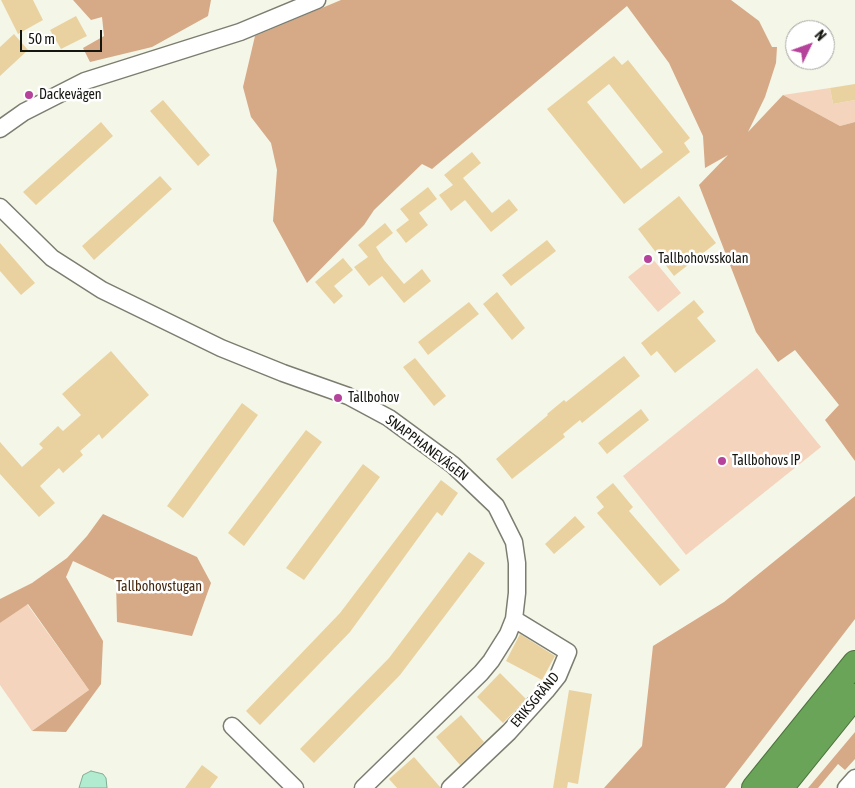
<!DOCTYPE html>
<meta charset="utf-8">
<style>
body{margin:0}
#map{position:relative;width:855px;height:788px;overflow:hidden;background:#f4f6e7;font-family:"Asap Condensed",sans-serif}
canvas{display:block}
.north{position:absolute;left:785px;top:20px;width:50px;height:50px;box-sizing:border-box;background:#fff;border:1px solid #a2a2a0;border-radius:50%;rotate:48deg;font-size:14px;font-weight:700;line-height:20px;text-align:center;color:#161611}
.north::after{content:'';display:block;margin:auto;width:18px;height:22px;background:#b5429b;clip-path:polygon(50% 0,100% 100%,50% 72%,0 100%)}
.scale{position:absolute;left:20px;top:30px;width:82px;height:22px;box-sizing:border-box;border:2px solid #161611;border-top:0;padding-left:6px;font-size:15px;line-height:18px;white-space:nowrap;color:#161611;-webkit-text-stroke:4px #fff;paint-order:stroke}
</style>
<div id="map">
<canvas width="855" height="788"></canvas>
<div class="north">N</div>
<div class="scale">50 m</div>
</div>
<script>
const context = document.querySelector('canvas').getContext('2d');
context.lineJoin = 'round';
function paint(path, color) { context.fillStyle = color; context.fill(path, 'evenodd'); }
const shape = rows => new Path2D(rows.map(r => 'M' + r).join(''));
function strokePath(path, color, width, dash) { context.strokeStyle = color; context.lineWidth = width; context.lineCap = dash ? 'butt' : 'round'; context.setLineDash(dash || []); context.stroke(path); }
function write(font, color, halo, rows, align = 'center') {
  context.font = font + ' "Asap Condensed",sans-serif'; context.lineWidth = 5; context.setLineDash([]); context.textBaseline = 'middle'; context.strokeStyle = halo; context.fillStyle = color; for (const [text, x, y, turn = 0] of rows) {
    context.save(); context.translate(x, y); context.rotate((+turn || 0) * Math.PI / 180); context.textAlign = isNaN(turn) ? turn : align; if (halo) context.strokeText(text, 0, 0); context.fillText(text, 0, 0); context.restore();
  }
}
const green = shape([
 [830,88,833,104,855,100,855,122,840,126,783,95],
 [652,258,681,293,658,312,628,277],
 [757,368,821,447,686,555,623,476],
 [27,604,89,690,32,731,0,685,0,623]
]);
const forest = shape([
 [73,0,211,0,208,16,152,47,90,62,83,48,104,36,102,17,91,20],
 [341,0,731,0,759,21,772,47,777,47,776,63,765,97,748,132,783,95,840,126,855,122,855,461,825,420,839,405,795,350,778,362,756,332,699,185,728,155,705,168,703,136,669,63,627,6,432,169,422,164,374,210,364,225,307,283,273,221,277,170,271,143,251,117,243,87,255,36],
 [855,496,855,619,725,788,604,788,642,746,653,646,724,602],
 [103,514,197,557,211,583,192,636,117,622,116,581,73,561,66,577,103,641,101,684,66,732,32,731,89,690,28,604,0,623,0,599,32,583,67,558,87,536],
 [855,732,855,759,845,770,838,764,818,788,808,788]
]);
const water = shape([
 [91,771,103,774,106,778,107,788,79,788,83,775,91,771]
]);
const building = shape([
 [1,0,33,0,43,20,18,34],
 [76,16,87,36,61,49,50,30],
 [14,34,28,50,0,76,0,47],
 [614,56,622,65,628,60,690,138,684,143,690,152,624,204,547,109],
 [609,84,663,152,641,169,587,102],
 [855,84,855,100,833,104,830,88],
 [163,100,210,155,198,166,150,111],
 [101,122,113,136,36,205,23,192],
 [472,152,481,163,463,178,492,213,509,199,518,210,491,232,465,200,451,211,439,195,453,185,444,175],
 [160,176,172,189,94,260,82,246],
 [428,187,437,199,419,213,428,225,406,243,396,230,409,220,400,209],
 [679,196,716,243,674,276,638,229],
 [385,223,393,233,376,247,384,260,404,284,422,269,431,281,404,303,382,276,369,286,354,267,368,257,358,245],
 [547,240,556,251,511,286,502,275],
 [0,243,35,283,21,295,0,271],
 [343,258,353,270,334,286,343,296,334,304,315,282],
 [497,292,525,328,512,340,483,304],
 [694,300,704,312,697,318,716,341,675,373,657,351,651,356,641,343],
 [469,302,479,314,428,355,418,342],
 [111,351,149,395,102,439,99,434,80,451,83,455,63,473,59,468,40,486,55,503,39,517,0,474,0,442,22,467,43,448,39,444,58,426,63,431,81,415,62,394],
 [624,356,640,376,582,423,580,420,563,434,565,437,512,479,496,459,548,415,547,414,564,400,566,402],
 [415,358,446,396,434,406,403,367],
 [242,403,258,415,183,518,167,506],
 [641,409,649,420,607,454,598,443],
 [306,430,322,442,244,546,228,533],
 [363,464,380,477,304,580,286,568],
 [441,480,458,493,442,516,437,512,350,632,260,725,246,711,340,613],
 [613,483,633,507,629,511,680,570,660,586,597,513,604,507,596,497],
 [575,516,585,527,554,554,545,544],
 [469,552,485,563,400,675,314,763,300,749,389,658],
 [520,634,555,656,542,680,506,661],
 [500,673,526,699,503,723,477,697],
 [569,690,592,694,578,784,568,782,567,788,553,788],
 [461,715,484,742,460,765,436,737],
 [414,757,440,787,440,788,397,788,389,779],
 [202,765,218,777,210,788,185,788]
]);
const minor = shape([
 [0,129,24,112,85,81,240,32,317,0],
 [0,207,52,258,102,290,221,348,283,373,348,396,389,418,453,465,496,506,514,542,517,563,517,593,514,619,508,634,491,661,481,673,363,788],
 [232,726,295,788],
 [450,788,509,732,546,691,558,676,568,652,514,619],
 [846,788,855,778]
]);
const highway = shape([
 [754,788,855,663],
 [781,788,855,696]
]);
const markers = [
 [29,95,5,"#b5429b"],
 [648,259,5,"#b5429b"],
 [338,398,5,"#b5429b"],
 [722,461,5,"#b5429b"]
];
const poiNames = [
 ["Dackevägen",39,95],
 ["Tallbohovsskolan",658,259],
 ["Tallbohov",348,398],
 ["Tallbohovs IP",732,461]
];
const streetNames = [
 ["SNAPPHANEVÄGEN",427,448,37],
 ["ERIKSGRÄND",535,700,-50]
];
const parkNames = [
 ["Tallbohovstugan",159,587]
];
paint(green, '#f4d4bc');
paint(forest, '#d6a987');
paint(water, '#b1ecd1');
strokePath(water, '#82ac97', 1);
paint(building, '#ead2a0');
strokePath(minor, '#7c7d70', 19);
strokePath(highway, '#4d723f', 26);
strokePath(minor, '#fff', 16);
strokePath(highway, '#6aa458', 24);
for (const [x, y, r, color] of markers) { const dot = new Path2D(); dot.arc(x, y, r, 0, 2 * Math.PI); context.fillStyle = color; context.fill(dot); strokePath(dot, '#fff', 2); }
write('14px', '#161611', '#fff', poiNames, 'left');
write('14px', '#161611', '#fff', streetNames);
write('14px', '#47290f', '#fff', parkNames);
</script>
